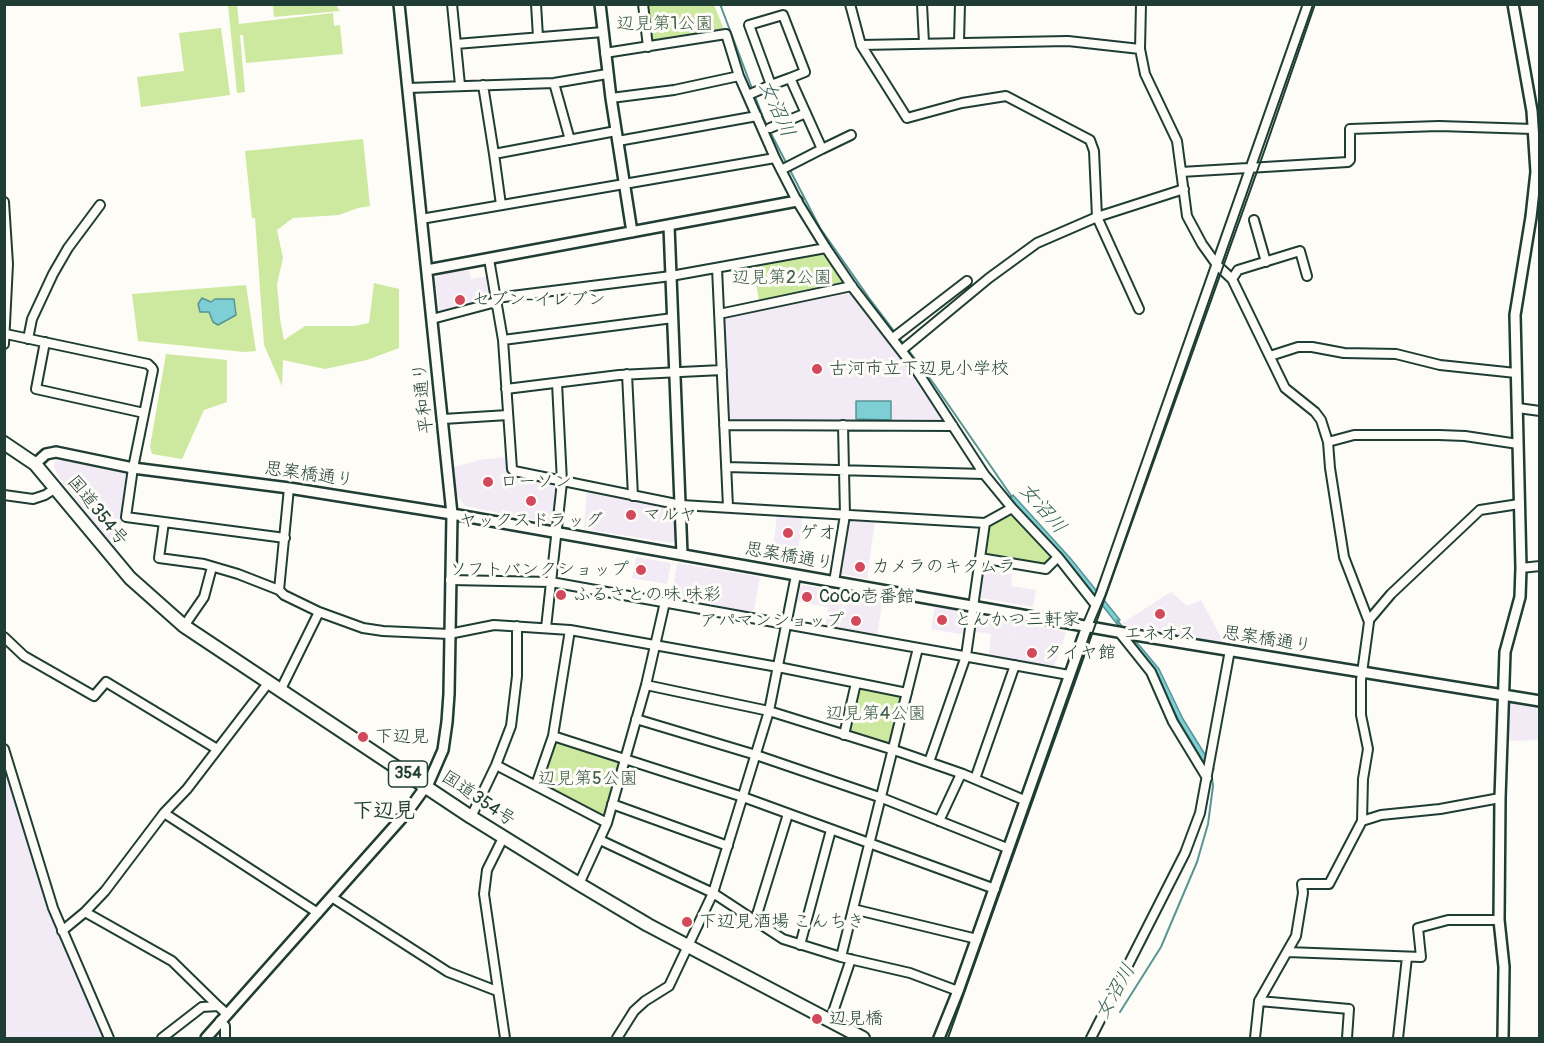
<!DOCTYPE html>
<meta charset="utf-8">
<style>
body{margin:0}
#map{position:relative;width:1544px;height:1043px;overflow:hidden;background:#fdfcf7;font-family:Pangolin,sans-serif}
canvas{display:block}
.frame{position:absolute;inset:0;border:6px solid #1f3d34;pointer-events:none}
</style>
<div id="map">
<canvas width="1544" height="1043"></canvas>
<div class="frame"></div>
</div>
<script>
const context = document.querySelector('canvas').getContext('2d');
context.lineJoin = 'round';
function paint(path, color) { context.fillStyle = color; context.fill(path, 'evenodd'); }
const shape = rows => new Path2D(rows.map(r => 'M' + r).join(''));
function strokePath(path, color, width, dash) { context.strokeStyle = color; context.lineWidth = width; context.lineCap = dash ? 'butt' : 'round'; context.setLineDash(dash || []); context.stroke(path); }
function write(font, color, halo, rows, align = 'center') {
  context.font = font + ' Pangolin,"Klee One",sans-serif'; context.lineWidth = 6; context.setLineDash([]); context.textBaseline = 'middle'; context.strokeStyle = halo; context.fillStyle = color; for (const [text, x, y, turn = 0] of rows) {
    context.save(); context.translate(x, y); context.rotate((+turn || 0) * Math.PI / 180); context.textAlign = isNaN(turn) ? turn : align; if (halo) context.strokeText(text, 0, 0); context.fillText(text, 0, 0); context.restore();
  }
}
const built = shape([
 [468,267,471,279,488,276,492,300,440,315,435,279,440,274],
 [850,293,854,294,945,419,943,422,729,422,727,420,725,317],
 [506,457,507,474,555,483,558,487,554,524,465,506,457,495,454,467,480,460],
 [63,460,129,472,123,518,115,550,60,479,54,467,55,461],
 [587,490,675,507,677,540,672,543,584,529],
 [777,514,803,516,796,566,772,561],
 [848,518,875,520,867,579,838,573],
 [636,557,671,563,667,584,632,578],
 [677,563,760,577,753,615,671,600],
 [980,569,1012,574,1011,586,1036,590,1033,607,976,597],
 [803,585,845,592,838,630,825,627,828,607,795,601,797,588],
 [846,592,883,599,877,636,839,630],
 [1171,592,1187,606,1201,600,1224,643,1121,624],
 [935,607,967,612,965,635,931,629],
 [974,615,1015,622,1012,644,1016,622,1066,632,1054,666,989,656,991,634,971,631],
 [1505,701,1539,707,1539,740,1505,741],
 [4,758,50,908,103,1038,5,1038]
]);
const green = shape([
 [228,5,237,5,239,24,333,13,334,26,340,25,343,54,246,63,243,35,240,35,245,92,237,93],
 [273,5,336,5,340,11,274,17],
 [643,5,714,5,726,34,648,47],
 [221,28,230,95,141,107,137,77,184,71,179,33],
 [363,139,370,206,358,208,339,215,293,218,277,230,283,258,277,284,280,319,284,340,305,326,355,326,369,323,374,283,399,289,399,348,367,360,325,369,283,360,282,386,264,345,255,218,252,218,245,151],
 [826,248,852,286,760,306,752,261],
 [246,285,256,351,244,352,138,341,132,294],
 [166,354,227,360,227,402,204,410,182,459,152,454,150,447],
 [1012,508,1058,557,1046,569,980,558,985,523],
 [856,683,907,693,894,750,844,735],
 [553,736,625,759,607,823,536,785]
]);
const water = shape([
 [202,298,211,302,215,299,234,299,236,315,218,325,213,322,209,312,200,312,198,304,202,298],
 [856,401,891,401,891,420,856,419,856,401],
 [1013,495,1071,559,1120,620,1117,623,1140,646,1159,669,1183,719,1214,769,1209,771,1179,721,1155,672,1068,562,1009,498,1013,495]
]);
const stream = shape([
 [720,4,764,120,820,228,869,298,934,384,1012,497],
 [1117,620,1125,630],
 [1120,1012,1161,947,1197,862,1208,824,1213,786,1211,769]
]);
const minor = shape([
 [452,4,460,85],
 [536,4,538,37],
 [643,4,648,47],
 [850,4,861,45,907,118,962,103,1006,96,1090,140,1094,151,1097,217,1139,309],
 [922,4,924,43],
 [1141,4,1140,49,1145,74,1177,141,1187,216,1202,244,1217,265,1232,279,1285,388,1315,412,1321,420,1328,442,1330,468,1344,557,1369,622,1361,680,1361,715,1368,749,1363,779,1362,821,1329,884,1302,884,1303,893,1296,936,1259,1001,1255,1038],
 [959,42,960,4],
 [456,44,603,32],
 [861,45,1068,41,1140,49],
 [605,53,726,34,739,76,775,158,797,201,826,248,853,288,917,371,984,474,1012,508,1058,557,1095,604],
 [790,78,822,149,851,135],
 [554,83,570,140],
 [483,85,494,154],
 [408,88,554,83,607,74],
 [748,95,771,85,790,78,805,72,783,15,749,25,771,85],
 [611,98,674,90,739,76],
 [770,128,806,113],
 [618,141,757,116],
 [781,170,822,149],
 [1181,172,1348,162,1350,160,1350,129,1439,126,1533,129],
 [4,202,8,264,4,344],
 [501,205,494,154,616,131],
 [421,219,775,158],
 [1254,220,1266,262],
 [489,259,503,340,512,469,514,471,681,505,985,523,1012,508],
 [717,268,728,507],
 [1232,279,1238,270,1300,251,1307,276],
 [496,298,671,276,826,248],
 [719,314,852,286],
 [432,319,496,302],
 [6,334,148,364,152,368,153,370,133,468,126,517,285,538],
 [893,338,967,281],
 [28,339,32,319,53,274,68,248,100,205],
 [503,340,673,318],
 [45,342,36,389,144,413],
 [902,350,989,278,1037,243,1097,217,1184,189],
 [1270,356,1298,347,1312,347,1344,353,1396,354,1440,365,1516,373],
 [627,374,633,496],
 [506,389,619,375,722,370],
 [1518,408,1540,411],
 [443,419,508,415],
 [724,425,953,426],
 [1328,442,1354,435,1439,435,1465,436,1518,444],
 [726,467,984,474],
 [4,495,33,499,45,495,56,488],
 [164,522,159,558,204,564,238,574,279,590,284,595,319,612,363,628,383,631,449,634,494,625,570,630,778,667,907,693],
 [980,558,1046,569,1058,557],
 [1521,568,1540,566],
 [450,580,551,582,1069,675],
 [834,582,845,515,843,425],
 [279,590,289,488],
 [1369,620,1391,594,1480,510,1519,504],
 [184,626,204,597,212,567],
 [1087,626,1101,593,1308,4],
 [546,628,562,482,557,383],
 [1119,632,1151,672,1173,722,1207,778],
 [4,637,24,656,94,696,106,682,217,749],
 [646,685,769,711,894,750,963,774,1024,800],
 [281,689,319,612],
 [636,719,756,755,882,798,1007,848],
 [844,735,856,683],
 [553,736,743,797,995,889],
 [4,749,53,908,109,1038],
 [929,762,966,656,985,523],
 [496,765,607,823],
 [975,779,1015,665],
 [536,785,553,736,570,630],
 [612,804,728,846],
 [164,813,318,913],
 [471,817,496,765,511,726,517,676,517,626],
 [939,821,961,774],
 [1362,821,1381,815,1440,809,1500,798],
 [503,838,487,870,484,894,505,1038],
 [600,840,713,893,783,939,841,957,910,973,958,991],
 [579,884,607,823,646,685,665,602],
 [333,898,448,972,497,991],
 [853,909,977,939],
 [85,912,172,961,218,1006],
 [755,921,788,814],
 [62,931,85,912,105,891,164,813,187,789,269,682],
 [800,945,831,830],
 [1287,952,1421,957,1418,928,1448,920,1499,920],
 [841,957,918,648],
 [1259,1001,1349,1009,1347,1038],
 [220,1021,225,1026,225,1038],
 [830,1021,851,959],
 [162,1038,202,1007,218,1006,227,1014],
 [617,1038,634,1011,645,1001,669,986,713,893,769,711,796,575],
 [1091,1038,1185,853,1200,813,1230,650],
 [1398,1038,1407,957]
]);
const tertiary = shape([
 [600,4,611,98,632,232],
 [669,226,682,554],
 [427,270,797,201],
 [35,464,46,454,56,452,133,468,289,488,452,514,1135,635,1540,701],
 [206,1038,408,811,429,782,443,750,447,722,449,694,452,514,399,4],
 [939,1038,958,991,1087,626],
 [1503,1038,1504,967,1499,920,1500,798,1505,652,1520,597,1521,568,1515,315,1531,217,1536,172,1532,111,1513,4]
]);
const trunk = shape([
 [4,443,35,464,130,578,184,626,471,817,579,884,648,925,863,1038]
]);
const rail = shape([
 [948,1038,1265,149,1315,4]
]);
const markers = [
 [460,300,6,"#d1495b"],
 [817,369,6,"#d1495b"],
 [488,482,6,"#d1495b"],
 [531,501,6,"#d1495b"],
 [631,515,6,"#d1495b"],
 [788,533,6,"#d1495b"],
 [860,567,6,"#d1495b"],
 [641,570,6,"#d1495b"],
 [561,595,6,"#d1495b"],
 [807,597,6,"#d1495b"],
 [1160,614,6,"#d1495b"],
 [942,620,6,"#d1495b"],
 [856,621,6,"#d1495b"],
 [1032,653,6,"#d1495b"],
 [363,737,6,"#d1495b"],
 [687,922,6,"#d1495b"],
 [817,1019,6,"#d1495b"]
];
const shields = [
 [408,774,39]
];
const shieldNames = [
 ["354",408,774]
];
const parkNames = [
 ["辺見第1公園",665,24],
 ["辺見第2公園",782,278],
 ["辺見第4公園",876,714],
 ["辺見第5公園",588,779]
];
const poiNames = [
 ["セブン-イレブン",472,300],
 ["古河市立下辺見小学校",829,369],
 ["ローソン",500,482],
 ["マルヤ",643,515],
 ["ヤックスドラッグ",531,521,"center"],
 ["ゲオ",800,533],
 ["カメラのキタムラ",872,567],
 ["ソフトバンクショップ",629,570,"right"],
 ["ふるさとの味 味彩",573,595],
 ["CoCo壱番館",819,597],
 ["とんかつ三軒家",954,620],
 ["アパマンショップ",844,621,"right"],
 ["エネオス",1160,634,"center"],
 ["タイヤ館",1044,653],
 ["下辺見",375,737],
 ["下辺見酒場 こんちき",699,922],
 ["辺見橋",829,1019]
];
const streetNames = [
 ["平和通り",424,398,-96],
 ["思案橋通り",309,475,8],
 ["国道354号",97,511,51],
 ["思案橋通り",789,557,10],
 ["思案橋通り",1267,640,9],
 ["国道354号",478,799,34]
];
const waterNames = [
 ["女沼川",776,109,66],
 ["女沼川",1042,509,49],
 ["女沼川",1116,992,-60]
];
const quarterNames = [
 ["下辺見",384,812]
];
paint(built, '#f2eaf5');
paint(green, '#cde99f');
paint(water, '#7ecfd5');
strokePath(water, '#589595', 1.5);
strokePath(stream, '#589595', 2);
strokePath(minor, '#1f3d34', 12);
strokePath(tertiary, '#1f3d34', 14);
strokePath(trunk, '#1f3d34', 16);
strokePath(minor, '#fdfcf7', 8);
strokePath(tertiary, '#fdfcf7', 9);
strokePath(trunk, '#fdfcf7', 12);
strokePath(rail, '#1f3d34', 2);
for (const [x, y, r, color] of markers) { const dot = new Path2D(); dot.arc(x, y, r, 0, 2 * Math.PI); context.fillStyle = color; context.fill(dot); strokePath(dot, '#fdfcf7', 2); }
for (const [x, y, w] of shields) { const box = new Path2D(); box.roundRect(x - w / 2, y - 13, w, 26, 4.5); context.fillStyle = '#fdfcf7'; context.fill(box); strokePath(box, '#1f3d34', 1.5); }
write('bold 16px', '#1f3d34', null, shieldNames);
write('18px', '#425f49', '#fdfcf7', parkNames);
write('18px', '#1f3d34', '#fdfcf7', poiNames, 'left');
write('18px', '#1f3d34', '#fdfcf7', streetNames);
write('italic 20px', '#37625c', '#fdfcf7', waterNames);
write('bold 21px', '#1f3d34', '#fdfcf7', quarterNames);
</script>
